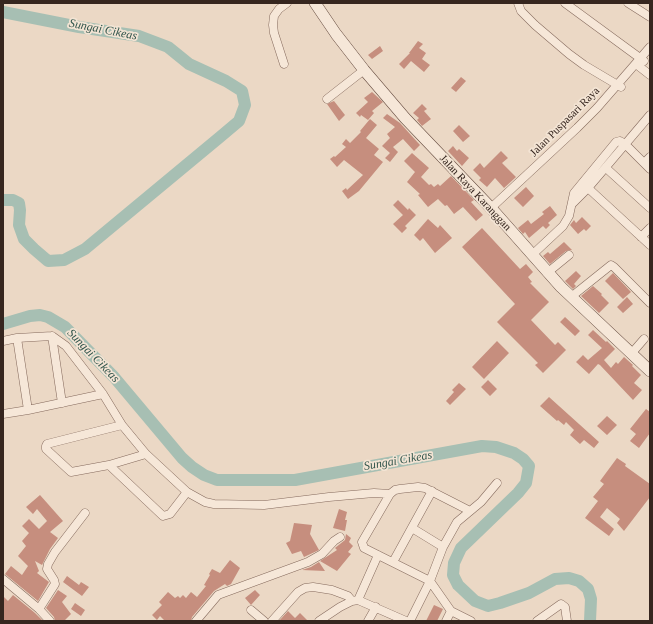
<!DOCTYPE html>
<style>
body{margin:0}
#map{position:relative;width:653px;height:624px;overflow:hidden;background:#ebd8c5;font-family:Georgia,serif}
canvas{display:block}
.frame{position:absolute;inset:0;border:4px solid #36261f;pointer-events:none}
</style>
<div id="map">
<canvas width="653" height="624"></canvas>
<div class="frame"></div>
</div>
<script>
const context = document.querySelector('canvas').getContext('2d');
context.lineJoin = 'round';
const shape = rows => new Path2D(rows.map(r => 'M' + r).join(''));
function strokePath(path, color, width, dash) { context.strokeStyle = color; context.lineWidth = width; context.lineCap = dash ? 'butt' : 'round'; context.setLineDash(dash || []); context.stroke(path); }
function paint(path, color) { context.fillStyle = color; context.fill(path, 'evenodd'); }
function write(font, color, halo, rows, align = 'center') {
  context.font = font + ' Georgia,serif'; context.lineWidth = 3.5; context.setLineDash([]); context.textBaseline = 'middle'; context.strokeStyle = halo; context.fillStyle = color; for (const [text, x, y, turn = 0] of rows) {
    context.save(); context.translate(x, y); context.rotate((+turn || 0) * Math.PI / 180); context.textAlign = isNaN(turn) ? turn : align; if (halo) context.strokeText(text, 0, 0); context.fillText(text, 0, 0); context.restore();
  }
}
const river = shape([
 [3,12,79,27,139,36,168,47,189,64,226,81,242,91,245,105,239,121,220,137,85,249,64,260,48,261,34,249,24,239,19,225,20,210,19,203,13,200,3,200],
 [3,324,30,316,40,315,48,317,65,327,114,377,182,458,192,467,204,475,217,480,295,480,482,446,496,447,514,453,523,459,529,466,526,483,518,493,461,548,454,563,453,575,458,585,475,601,488,606,500,603,529,593,555,579,569,578,579,581,588,589,591,599,590,621]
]);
const building = shape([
 [418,41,423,44,419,48,426,53,422,59,430,65,424,72,411,61,404,69,399,64,410,53,409,53],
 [380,46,383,51,372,59,368,55],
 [461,77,466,81,456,92,451,88],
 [372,92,383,102,372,111,374,113,368,120,361,115,360,117,356,113,368,102,364,98],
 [334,101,345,115,339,121,327,104],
 [422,104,427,109,424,111,431,119,422,126,417,120,419,118,413,113],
 [387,114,400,123,420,145,414,151,403,139,393,147,398,152,390,162,385,158,390,153,382,146,390,138,387,134,395,127,383,118],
 [370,119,377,125,366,138,379,149,374,155,383,162,359,191,348,199,342,191,346,188,347,190,363,175,344,160,337,167,330,159,334,156,335,157,346,147,342,144,346,139,350,143,361,132,360,131],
 [459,125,470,136,463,142,453,131],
 [453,146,457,151,459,149,469,158,462,166,448,151],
 [501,151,508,158,502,163,516,177,504,188,495,178,487,187,479,180,481,178,473,170,480,163,484,168],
 [412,153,429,168,421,177,429,185,431,184,434,187,438,184,440,186,451,176,474,200,471,202,483,215,476,221,463,207,454,214,447,205,445,206,438,199,428,207,418,195,420,194,407,182,415,172,404,161],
 [526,187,534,196,523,207,514,198],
 [398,200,408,210,409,208,416,215,405,226,407,228,402,233,393,224,403,215,393,205],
 [550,206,557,215,548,223,550,225,546,229,543,226,529,238,525,232,523,234,518,228,528,220,531,224,544,214,542,212],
 [582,217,591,226,586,231,584,229,578,234,570,225,574,220,576,223],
 [428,219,438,228,440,225,452,238,435,253,423,238,420,241,414,235],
 [482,228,520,269,526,264,533,272,528,277,532,282,530,283,549,302,531,320,555,345,558,342,566,350,543,373,535,365,538,363,497,322,515,304,462,247],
 [564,242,572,250,566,251,550,264,543,256,548,252,550,254],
 [576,271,581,276,574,284,576,286,573,289,565,281],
 [613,273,631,292,623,299,605,281],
 [593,286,602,294,601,295,609,303,599,313,581,296],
 [627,297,633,304,623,313,617,307],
 [565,317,580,331,575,336,560,322],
 [593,330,606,342,607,341,615,349,604,360,611,368,616,362,618,364,624,357,633,365,632,366,641,375,634,383,642,390,633,400,600,365,598,364,589,374,576,362,583,355,588,360,602,348,588,335],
 [497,341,509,353,484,379,472,367],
 [488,380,497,389,490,396,481,387],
 [459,383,466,389,450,405,446,401,454,392,452,390],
 [549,397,599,442,594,448,584,440,580,444,570,435,574,430,566,422,564,425,558,420,557,421,540,406],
 [646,409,650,412,650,433,639,448,630,441,636,434,630,429],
 [607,416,617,425,607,435,597,426],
 [617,458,626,464,625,466,650,484,650,497,624,531,617,523,620,519,607,508,600,517,614,529,609,536,585,518,598,501,593,497,604,484,600,481],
 [40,495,63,521,50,532,58,538,50,549,42,565,35,561,39,571,37,573,49,582,38,601,5,574,11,566,22,575,28,566,18,556,26,546,22,541,29,533,22,526,29,519,39,529,47,521,37,509,33,514,26,507],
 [339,509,347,512,345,520,347,520,345,531,333,528],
 [294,523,312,525,310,534,319,550,304,557,301,551,292,554,286,543,290,541],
 [346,534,351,538,349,542,353,546,348,552,351,554,337,571,320,561,337,550,335,548,345,540],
 [230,560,240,568,231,584,227,586,225,584,214,591,192,617,191,621,165,621,160,616,157,620,152,615,162,605,159,602,168,592,175,598,178,596,180,598,183,595,186,598,191,592,197,597,206,586,204,585,210,575,209,574,212,569,220,573],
 [319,562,325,571,302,570,311,567],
 [67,576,79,585,81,582,89,587,82,596,63,582],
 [58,590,67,596,62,602,71,614,64,621,55,621,54,617,46,608],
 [255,590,260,595,251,605,245,598],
 [13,595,35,613,43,621,3,621,3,596,8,601],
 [75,603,85,610,81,616,71,609],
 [434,605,443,609,437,621,426,621],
 [288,611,295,618,300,613,308,621,279,621]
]);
const street = shape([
 [518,3,521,11,535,25,569,54,584,65,621,87],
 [565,3,644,61],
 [628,3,650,17],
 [284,64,274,33,273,25,274,16,279,9,287,3],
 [636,64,650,75],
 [327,99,364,70],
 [644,163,650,157],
 [606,168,650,208],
 [588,188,650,245],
 [573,203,588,188,650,115],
 [491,208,577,128,597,108,650,47],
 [641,237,650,228],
 [532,255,563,226,569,216,574,193,616,142,620,141,625,144,650,169],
 [547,273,569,255],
 [571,297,611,265,614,267,650,303],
 [52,336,62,403],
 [17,338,28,410],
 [3,341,17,338,52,336,66,346,103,394,122,425],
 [631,354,644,339],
 [3,414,28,410,103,394],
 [146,454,109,465,163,516,170,514,187,492],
 [109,465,71,472,46,449,46,446,47,444,122,425,146,454,187,492,205,502,214,504,264,505,329,497,374,493,390,494],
 [470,511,425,488,418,487,400,489,395,490,390,494,362,542,364,548,430,581,451,611,471,621],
 [412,528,443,547],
 [393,562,432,491],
 [3,579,39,609,50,621],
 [358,600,378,555],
 [39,609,55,584,54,580,47,569,48,564,55,552,85,513],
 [251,610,264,621],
 [196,621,218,595,308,562,322,554,334,541,340,537],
 [272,621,298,592,305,588,313,587,332,590,348,596,352,601],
 [319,621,340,607,352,601,358,600,406,621],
 [368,621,376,607],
 [410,621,430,581,443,547,457,522,481,502,497,483],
 [446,621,451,611],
 [537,621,561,604,565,607,567,621]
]);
const secondary = shape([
 [315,3,336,34,364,70,405,118,491,208,561,287,650,371]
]);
const streetNames = [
 ["Jalan Puspasari Raya",565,122,-45],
 ["Jalan Raya Karanggan",475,193,47]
];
const waterNames = [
 ["Sungai Cikeas",103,30,11],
 ["Sungai Cikeas",93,356,46],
 ["Sungai Cikeas",398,461,-10]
];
strokePath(river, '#a7bfb3', 12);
paint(building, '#c68e7e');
strokePath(street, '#856a5d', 9);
strokePath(secondary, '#664c40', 12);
strokePath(street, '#f6e7d8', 8);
strokePath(secondary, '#f6e7d8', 11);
write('11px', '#36261f', '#f3e4d4', streetNames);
write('italic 12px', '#30544b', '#f3e4d4', waterNames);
</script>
